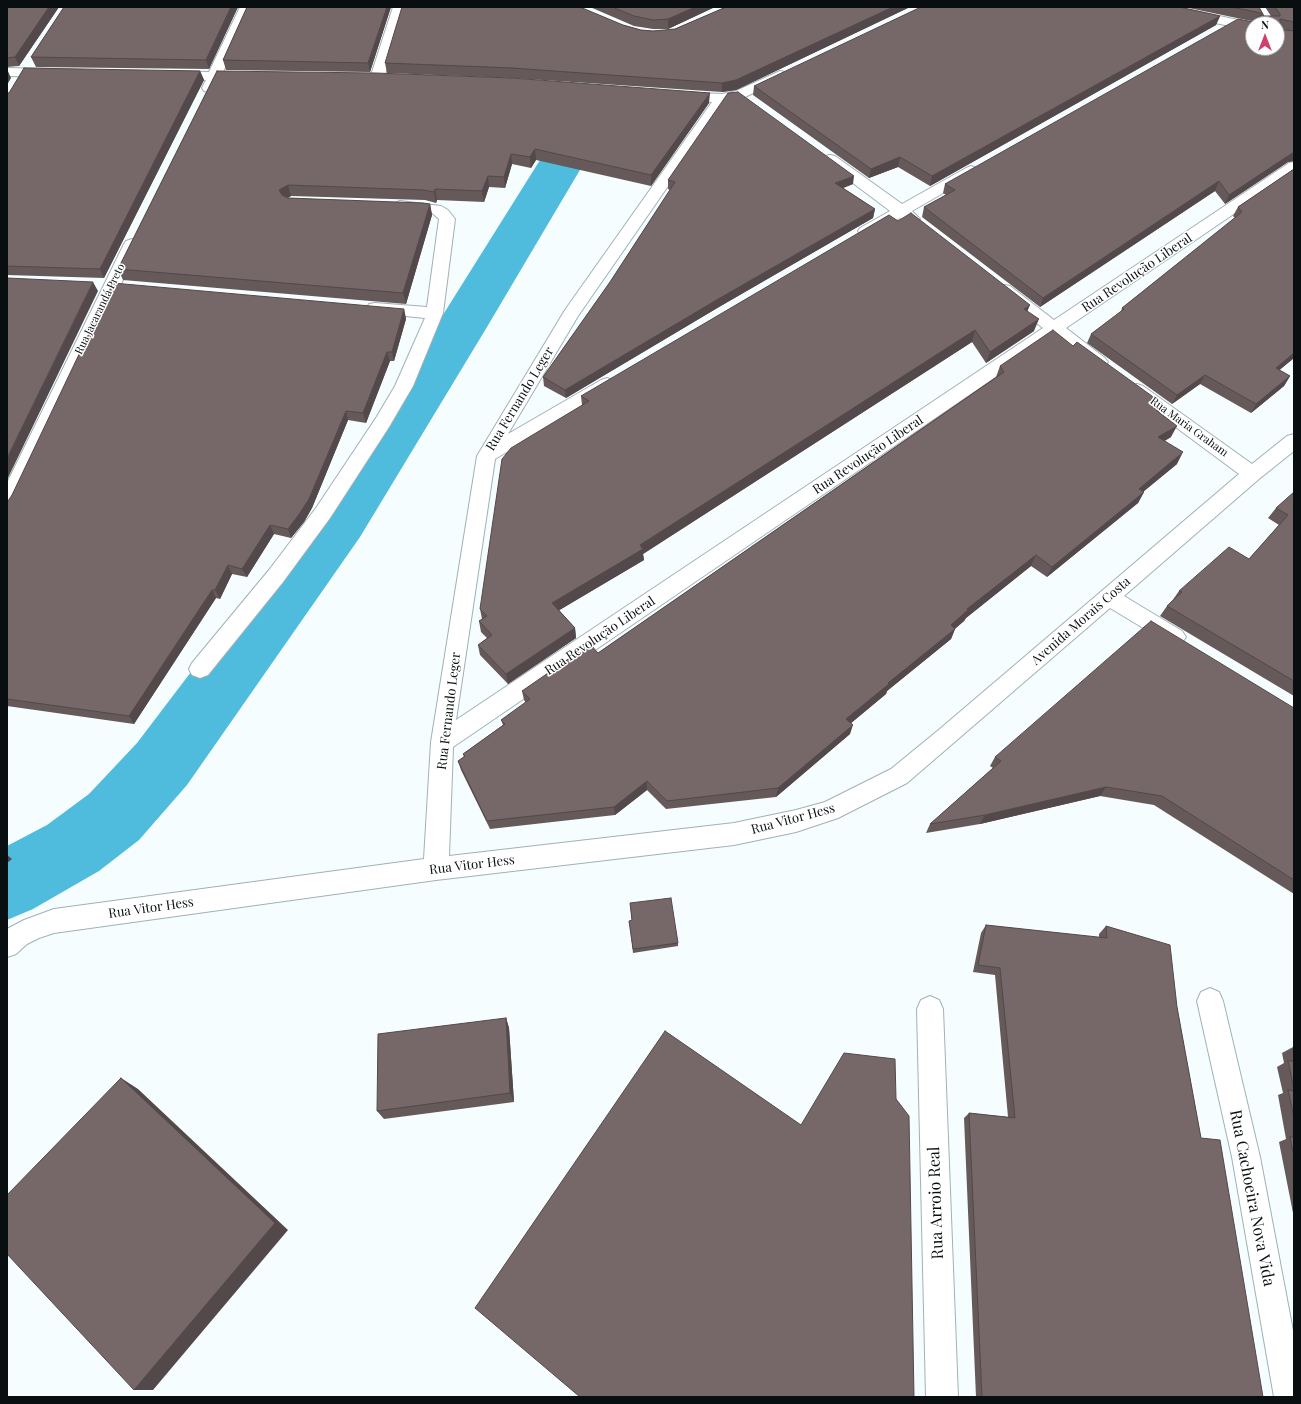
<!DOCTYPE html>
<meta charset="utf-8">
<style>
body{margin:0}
#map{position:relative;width:1301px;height:1404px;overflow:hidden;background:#f6fdff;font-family:"Playfair Display",serif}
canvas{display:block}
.frame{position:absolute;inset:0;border:8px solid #090f11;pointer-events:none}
.north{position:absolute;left:1245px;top:16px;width:40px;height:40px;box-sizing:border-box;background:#fff;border:1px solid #9d9fa0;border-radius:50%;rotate:0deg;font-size:11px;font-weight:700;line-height:16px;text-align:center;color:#090f11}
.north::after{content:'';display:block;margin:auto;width:14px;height:18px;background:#cf416b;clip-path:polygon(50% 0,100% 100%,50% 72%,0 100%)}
</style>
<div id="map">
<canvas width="1301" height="1404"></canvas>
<div class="frame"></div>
<div class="north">N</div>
</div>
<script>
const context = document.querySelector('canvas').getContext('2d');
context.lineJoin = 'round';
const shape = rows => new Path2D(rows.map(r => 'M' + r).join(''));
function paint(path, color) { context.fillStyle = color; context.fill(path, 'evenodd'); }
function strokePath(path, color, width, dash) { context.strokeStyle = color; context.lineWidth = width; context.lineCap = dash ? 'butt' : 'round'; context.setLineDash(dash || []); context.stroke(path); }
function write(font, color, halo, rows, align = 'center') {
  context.font = font + ' "Playfair Display",serif'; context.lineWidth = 3; context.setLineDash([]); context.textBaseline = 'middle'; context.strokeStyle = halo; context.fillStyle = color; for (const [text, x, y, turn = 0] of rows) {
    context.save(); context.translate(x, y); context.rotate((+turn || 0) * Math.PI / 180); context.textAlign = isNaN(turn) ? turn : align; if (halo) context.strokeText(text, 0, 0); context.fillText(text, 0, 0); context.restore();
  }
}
const river = shape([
 [594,96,609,100,616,109,487,327,360,537,187,785,139,840,99,871,33,909,7,920,7,846,47,825,89,794,137,743,318,505,441,318,572,109,579,100,594,96]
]);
const street = shape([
 [240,7,252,7,223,72,249,74,251,77,249,80,219,80,214,91,209,92,204,91,202,88,206,80,167,78,165,75,167,72,172,71,209,72,240,7],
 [393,7,405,7,384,78,382,81,377,82,372,81,370,78,393,7],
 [1153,7,1177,7,1257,24,1253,24,1253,31,1159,11,1154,10,1153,7],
 [7,68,52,69,57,70,59,73,57,76,52,77,7,76,7,68],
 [780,71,785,72,787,75,785,78,745,97,727,101,578,316,508,434,601,380,607,378,613,380,616,384,613,388,495,459,456,720,1043,328,998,294,996,290,998,286,1004,285,1010,286,1054,320,1289,163,1294,162,1294,173,1066,328,1105,358,1108,362,1105,366,1099,368,1093,366,1054,337,453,747,449,856,734,823,796,810,825,802,891,769,941,728,1239,474,1131,394,1128,390,1131,386,1137,384,1143,386,1252,464,1287,436,1294,434,1294,451,1259,479,1124,596,1182,631,1186,637,1182,643,1175,646,1168,643,1110,608,907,783,838,818,796,832,734,845,436,880,54,933,39,938,27,944,16,954,7,957,7,929,24,920,54,909,424,859,431,742,477,456,565,310,712,102,680,100,675,99,673,96,675,93,680,92,722,94,736,91,780,71],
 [830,155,835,156,902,204,966,168,971,166,976,168,979,171,976,174,912,211,920,219,918,222,912,224,906,222,900,218,872,234,866,236,860,234,858,231,860,228,890,211,825,162,823,159,825,156,830,155],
 [400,201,441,206,448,210,455,219,443,313,413,386,389,427,330,518,283,582,208,675,200,678,192,675,189,669,192,663,269,570,316,508,376,418,395,386,425,318,375,313,369,312,367,308,369,304,375,303,427,307,439,219,432,213,395,209,392,206,395,203,400,201],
 [132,239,138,241,140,244,17,503,14,508,7,510,7,483,124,244,126,241,132,239],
 [1210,988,1219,992,1223,1001,1260,1157,1294,1336,1294,1397,1274,1397,1232,1157,1197,1001,1201,992,1210,988],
 [930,996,939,1000,943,1009,958,1397,926,1397,917,1009,921,1000,930,996]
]);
const wall = shape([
 [7,7,59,7,19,66,7,67],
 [64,7,238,7,209,69,36,67,31,57],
 [247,7,391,7,370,72,226,70,223,60],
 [590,7,715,7,668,29,653,29,634,26],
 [726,7,910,7,736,90,722,92,513,78,387,73,385,63,623,25,641,30,653,31,675,29],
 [1184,7,1259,7,1264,16,1271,16,1265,7,1294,7,1294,161,1288,162,1225,204,1215,191,1040,307,922,217,924,207,946,195,943,193,945,184,1256,22],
 [1220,16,1216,25,930,186,898,167,869,178,753,95,754,86],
 [200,71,204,80,104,278,7,275,7,93],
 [217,71,709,103,651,186,536,160,531,168,512,164,505,188,489,187,484,202,437,200,436,203,425,200,291,196,288,198,430,204,432,215,406,304,123,280,118,269],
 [1294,169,1294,358,1279,370,1290,376,1284,386,1251,413,1200,384,1172,404,1087,343,1091,334,1121,312,1122,308,1235,218,1233,216,1238,207],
 [668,180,853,184,843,188,875,209,873,218,719,307,566,398,544,386,543,377,610,282,670,190,668,189],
 [404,309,406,319,394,361,390,361,366,423,348,420,312,508,304,522,291,538,274,534,247,577,232,574,220,599,216,598,134,724,7,706,7,501],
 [1028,311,1034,331,986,363,972,342,643,554,644,560,559,610,575,628,576,638,508,684,480,655,478,645,487,638,481,632,479,621,482,619,480,609,582,405,581,396],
 [1000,366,1159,412,1171,437,1164,441,1177,464,1143,492,1144,492,1138,503,1047,577,1031,566,966,618,964,621,955,629,951,639,887,691,886,694,851,723,850,734,776,797,666,809,647,790,615,815,490,829,461,770,458,761,464,757,463,754,503,725,501,720,526,703,524,700,522,691,598,653,996,377],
 [1294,492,1294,696,1160,616,1167,606,1172,601,1179,591,1249,559,1279,525,1268,518,1276,508],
 [1294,708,1294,894,1154,805,1100,796,980,824,926,833,930,824,993,768,990,766,995,757],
 [630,903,678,943,678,946,633,953,630,925,629,921,632,921],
 [986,925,1099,938,1099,934,1106,926,1177,1007,1201,1138,1263,1397,976,1397,964,1118,969,1113,1008,1117,995,975,973,972,981,933],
 [506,1018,509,1028,514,1102,384,1119,377,1111],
 [1293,1047,1294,1053,1294,1218,1279,1142,1286,1139,1278,1095,1283,1093,1277,1067,1284,1063,1282,1053]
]);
const shadedWall = shape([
 [49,7,59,7,19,66,15,57],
 [231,7,238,7,209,69,206,60],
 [387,7,391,7,370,72,368,63],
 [695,7,715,7,668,29,668,19],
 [893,7,910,7,736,90,722,92,722,83],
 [1220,16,1216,25,930,186,932,176],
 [7,69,11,78,7,85],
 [200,71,204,80,104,278,100,269],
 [710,93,709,103,651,186,651,175],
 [535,149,536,160,531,168,530,157],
 [1293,152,1294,152,1294,161,1288,162,1225,204,1229,195],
 [511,154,512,164,505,188,504,177],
 [900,157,898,167,869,178,871,169],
 [488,176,489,187,484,202,482,191],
 [854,176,853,184,833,192,835,183],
 [1219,181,1215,191,1040,307,1043,298],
 [288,185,291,196,282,201,279,190],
 [435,189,437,200,436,203,434,192],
 [430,204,432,215,406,304,403,293],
 [875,209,873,218,719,307,566,398,565,390,720,298],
 [93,282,98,291,7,480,7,458],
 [1030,305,1025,317,1024,309],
 [404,309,406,319,394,361,392,352],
 [1039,319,1034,331,986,363,990,352],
 [975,330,972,342,643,554,644,560,553,614,552,603,640,545],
 [387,352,390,361,366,423,363,413],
 [1294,353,1294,358,1270,378,1276,368],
 [1205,375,1200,384,1172,404,1177,395],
 [1290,376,1284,386,1251,413,1256,404],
 [1163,404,1157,416,1156,410],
 [346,411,348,420,312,508,304,522,291,538,288,529],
 [1177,426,1171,437,1152,449,1158,437],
 [1183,452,1177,464,1133,500,1139,489],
 [1144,492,1138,503,1047,577,1052,567],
 [270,525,274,534,247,577,242,569],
 [1036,555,1031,566,966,618,964,621,947,635,951,625,967,609],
 [228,565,232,574,220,599,215,590],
 [212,590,216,598,134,724,129,716],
 [575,628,576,638,508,684,506,674],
 [955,629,951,639,887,691,886,694,844,729,846,719,888,683],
 [853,725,850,734,776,797,778,788],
 [647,781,647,790,615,815,614,807],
 [1106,787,1100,796,980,824,985,815],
 [7,855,12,859,7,863],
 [506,1018,509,1028,514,1102,510,1093],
 [121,1078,138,1089,288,1230,153,1390,134,1390]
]);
const building = shape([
 [7,7,49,7,15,57,7,58,7,7],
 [64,7,231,7,206,60,31,57,64,7],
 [247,7,387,7,368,63,223,60,247,7],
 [402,7,580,7,623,25,641,30,653,31,675,29,726,7,893,7,736,80,722,83,512,68,385,63,402,7],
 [612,7,695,7,668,19,653,20,634,16,612,7],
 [921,7,1179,7,1220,16,932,176,900,157,871,169,754,86,921,7],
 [1231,7,1259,7,1264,16,1280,16,1280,14,1275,7,1294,7,1294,22,1280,19,1280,29,1294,31,1294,152,1229,195,1219,181,1043,298,924,207,955,190,945,184,1238,19,1258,23,1258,16,1262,16,1261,13,1231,7],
 [1253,24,1277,24,1277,48,1253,48,1253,24],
 [24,68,200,71,100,269,7,266,7,93,9,93,24,68],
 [217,71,375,73,512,78,710,93,651,175,535,149,530,157,511,154,504,177,488,176,482,191,435,189,434,192,423,190,288,185,279,190,282,195,288,198,423,203,430,204,403,293,118,269,217,71],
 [738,92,854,176,835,183,875,209,720,298,565,390,543,377,610,282,675,182,668,180,728,93,738,92],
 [1294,169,1294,353,1276,368,1290,376,1256,404,1205,375,1177,395,1091,334,1124,309,1122,308,1242,212,1238,207,1294,169],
 [911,213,1030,305,1024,309,1039,319,990,352,975,330,640,545,643,549,552,603,575,628,506,674,478,645,492,635,479,621,487,616,480,609,502,459,511,448,589,401,581,396,889,215,898,221,911,213],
 [7,278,93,282,7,458,7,278],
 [113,283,404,309,392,352,387,352,363,413,346,411,309,499,300,513,288,529,270,525,242,569,228,565,215,590,212,590,129,716,7,699,7,501,8,501,12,495,113,283],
 [1053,330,1073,346,1077,342,1163,404,1156,410,1177,426,1158,437,1183,452,1139,489,1144,492,1052,567,1036,555,967,609,968,610,951,625,955,629,888,683,889,684,846,719,853,725,778,788,667,801,647,781,614,807,487,821,458,761,465,756,463,754,505,724,501,720,530,699,522,691,590,644,598,653,1004,372,1000,366,1053,330],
 [1294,492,1294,681,1167,606,1182,592,1179,591,1229,547,1249,559,1288,515,1276,508,1294,492],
 [1151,621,1294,708,1294,880,1162,796,1106,787,985,815,930,824,1001,761,995,757,1151,621],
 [671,898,678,943,633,949,629,921,632,920,630,903,671,898],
 [986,925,1107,938,1106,926,1170,945,1177,1007,1201,1138,1220,1140,1263,1397,982,1397,969,1113,1015,1118,1000,968,978,965,986,925],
 [506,1018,510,1093,377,1111,378,1034,506,1018],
 [665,1031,801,1125,844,1053,895,1059,896,1099,909,1116,914,1397,580,1397,475,1308,665,1031],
 [1288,1061,1294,1061,1294,1089,1288,1061],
 [121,1078,275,1223,134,1390,7,1254,7,1195,121,1078],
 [1288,1090,1294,1091,1294,1117,1288,1090],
 [1290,1137,1294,1137,1294,1157,1290,1137]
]);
const farStreetnames = [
 ["Rua Jacarandá Preto",100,309,-64],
 ["Rua Maria Graham",1189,427,36]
];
const streetNames = [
 ["Rua Revolução Liberal",1137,273,-34],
 ["Rua Fernando Leger",520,399,-59],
 ["Rua Revolução Liberal",868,455,-34],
 ["Avenida Morais Costa",1081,621,-41],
 ["Rua Revolução Liberal",600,636,-34],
 ["Rua Fernando Leger",449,711,-83],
 ["Rua Vitor Hess",793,819,-15],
 ["Rua Vitor Hess",472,865,-7],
 ["Rua Vitor Hess",151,908,-8]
];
const nearStreetnames = [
 ["Rua Cachoeira Nova Vida",1252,1198,79],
 ["Rua Arroio Real",936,1203,-92]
];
paint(river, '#4fbcdd');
strokePath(street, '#a0b1b6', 2);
paint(street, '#fff');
paint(wall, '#65595a');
paint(shadedWall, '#53484a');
paint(building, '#766769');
strokePath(building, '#53484a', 1);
write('11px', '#090f11', '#fff', farStreetnames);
write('13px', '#090f11', '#fff', streetNames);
write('16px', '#090f11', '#fff', nearStreetnames);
</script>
